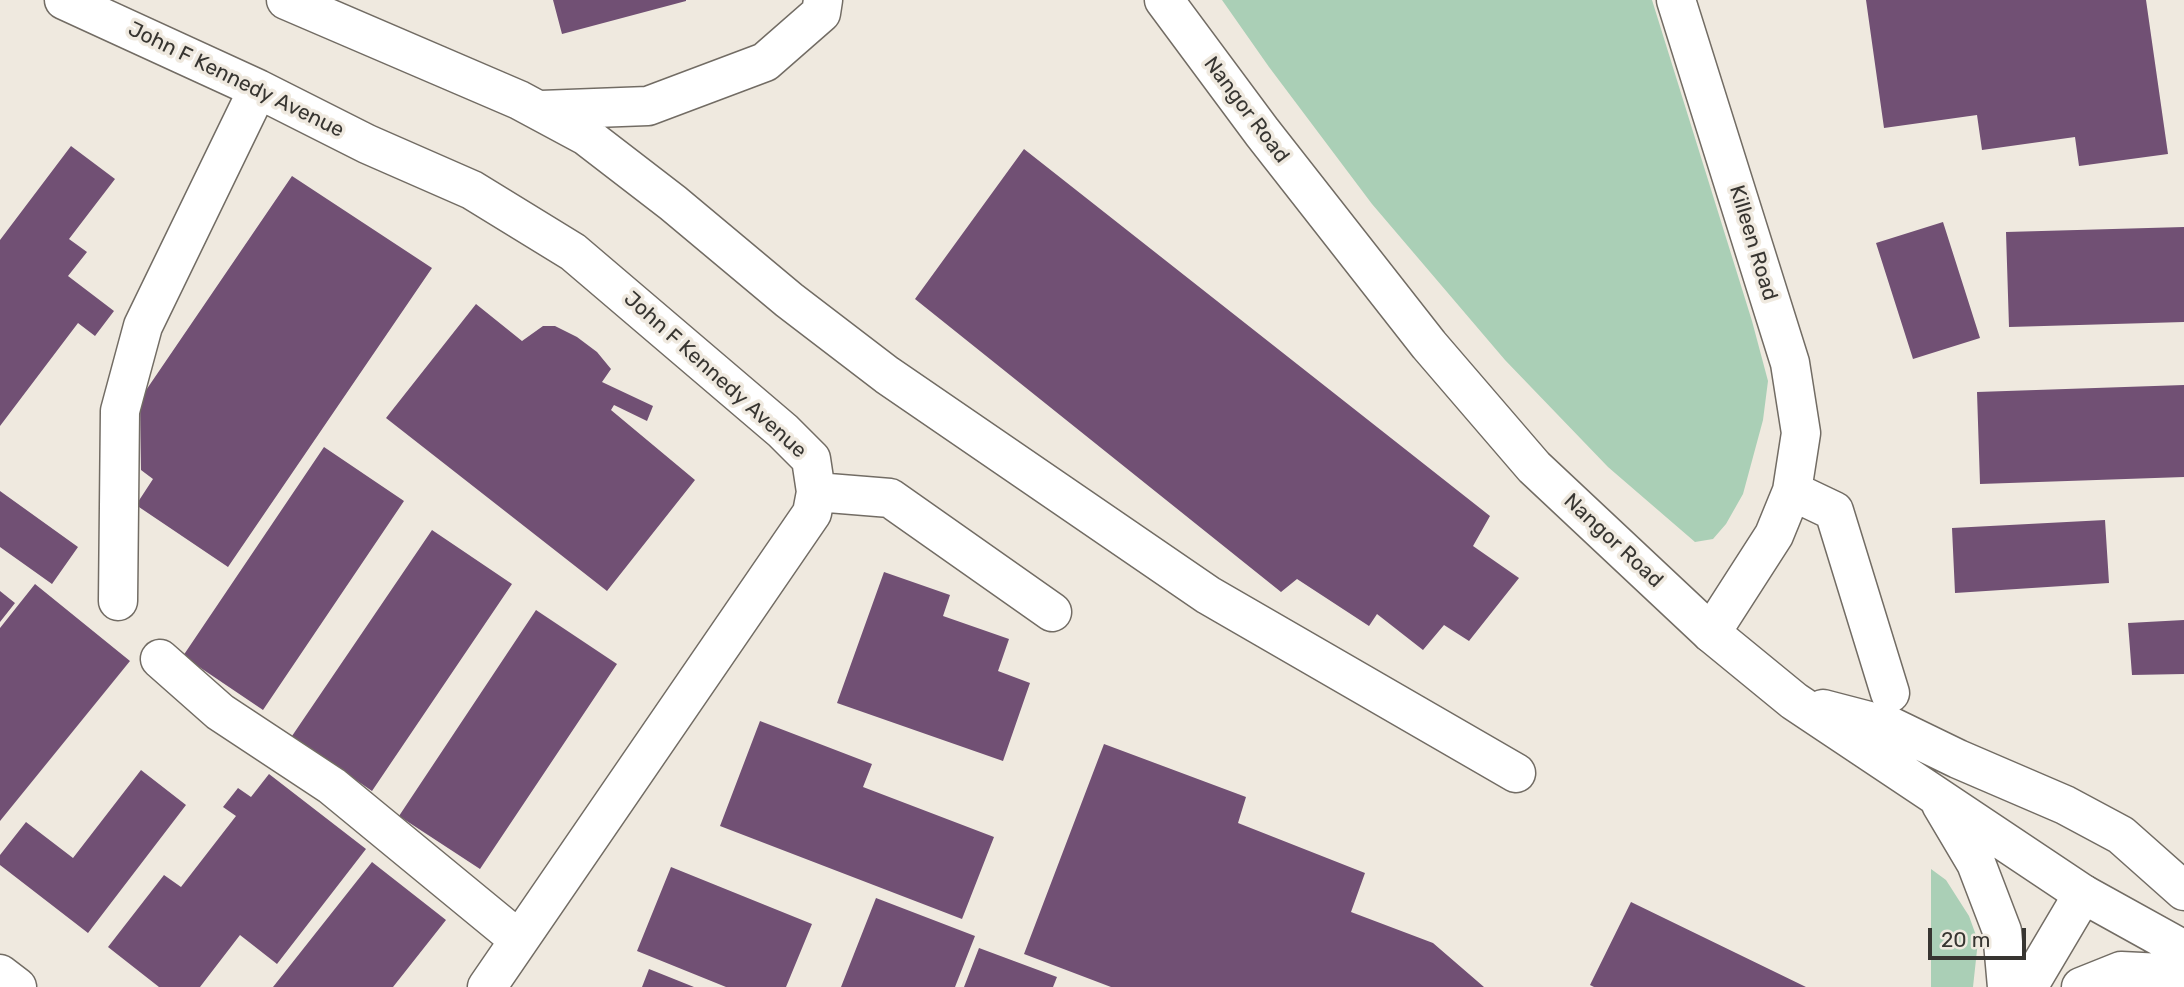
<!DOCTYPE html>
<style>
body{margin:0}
#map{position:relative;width:2184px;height:987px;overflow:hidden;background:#efe9df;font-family:Rubik,sans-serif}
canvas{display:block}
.scale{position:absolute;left:1928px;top:928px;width:98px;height:32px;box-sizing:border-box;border:4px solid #373531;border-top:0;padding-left:9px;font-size:21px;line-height:24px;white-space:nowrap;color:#373531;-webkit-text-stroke:5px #efe9df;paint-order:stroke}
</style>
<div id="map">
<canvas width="2184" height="987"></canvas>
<div class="scale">20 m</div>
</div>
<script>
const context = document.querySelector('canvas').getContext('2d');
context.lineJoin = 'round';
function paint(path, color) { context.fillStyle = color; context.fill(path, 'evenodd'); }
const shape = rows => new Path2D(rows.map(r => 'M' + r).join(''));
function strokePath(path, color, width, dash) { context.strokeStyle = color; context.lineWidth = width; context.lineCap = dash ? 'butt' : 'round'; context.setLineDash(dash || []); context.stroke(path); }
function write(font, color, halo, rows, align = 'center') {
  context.font = font + ' Rubik,sans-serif'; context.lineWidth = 7; context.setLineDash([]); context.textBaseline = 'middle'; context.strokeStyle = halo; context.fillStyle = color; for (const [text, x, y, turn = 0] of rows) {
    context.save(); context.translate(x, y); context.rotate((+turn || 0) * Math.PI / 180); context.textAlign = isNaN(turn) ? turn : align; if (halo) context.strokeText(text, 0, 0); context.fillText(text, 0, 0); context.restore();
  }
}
const green = shape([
 [1222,0,1652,0,1752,321,1768,381,1763,420,1743,494,1726,524,1713,539,1695,542,1608,467,1505,360,1372,204,1269,67],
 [1931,869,1946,880,1969,916,1978,941,1973,987,1931,987]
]);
const building = shape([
 [553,0,686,0,686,1,562,34],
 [1866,0,2146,0,2168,154,2079,166,2075,137,1982,150,1977,115,1884,128],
 [71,146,115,179,69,239,87,252,68,276,114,311,95,336,78,323,0,426,0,240],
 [1024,149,1490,516,1473,546,1519,578,1469,641,1444,625,1423,650,1377,614,1369,626,1297,579,1281,592,915,299],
 [292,176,432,268,228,567,136,505,153,479,141,470,140,399],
 [1943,222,1980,338,1913,359,1876,243],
 [2184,227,2184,322,2009,327,2006,232],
 [476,304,522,341,543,326,555,326,577,337,597,352,611,369,602,382,653,406,647,421,614,405,611,410,695,480,607,591,386,418],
 [2184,385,2184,477,1980,484,1977,392],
 [324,447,404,501,263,710,183,656],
 [0,491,78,547,52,584,0,547],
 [2105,520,2109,583,1955,593,1952,528],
 [432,530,512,584,372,791,292,736],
 [884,572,950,595,943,616,1009,639,998,671,1030,683,1003,761,837,703],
 [35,584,130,661,0,821,0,628],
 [0,591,15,603,0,622],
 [536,610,617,664,480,869,399,816],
 [2184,620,2184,674,2132,675,2128,623],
 [760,721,872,764,863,787,994,837,962,919,720,826],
 [1104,744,1246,797,1238,823,1365,873,1351,912,1433,943,1484,987,1111,987,1024,954],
 [141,770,186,805,88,933,0,865,0,855,26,822,73,858],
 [269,774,366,849,277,964,240,935,200,987,159,987,108,947,164,875,181,887,236,816,223,807,238,788,251,797],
 [372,862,446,920,393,987,273,987],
 [671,867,812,924,786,987,726,987,637,951],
 [876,898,975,936,955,987,841,987],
 [1631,902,1806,987,1594,987,1590,985],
 [979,948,1057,977,1053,987,964,987],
 [649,969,694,987,642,987]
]);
const minor = shape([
 [64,0,258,89,367,144,472,190,573,252,783,431,811,459,816,492,812,513,487,987],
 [286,0,519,100,586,136,673,203,789,300,887,375,1208,595,1516,773],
 [1676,0,1790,363,1801,433,1792,491,1774,535,1711,633],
 [541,110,648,106,765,62,821,13,823,0],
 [1792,491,1834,511,1890,693],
 [816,492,890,498,1052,612],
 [118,601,120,411,143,326,258,89],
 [160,659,220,712,332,786,518,939],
 [0,974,17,987],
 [2028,987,2083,894]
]);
const major = shape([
 [1164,0,1262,132,1429,345,1534,467,1711,633,1794,701,2083,894,2184,950],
 [1823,709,1892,727,1958,759,2065,805,2121,835,2184,891],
 [1941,804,1976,863,2002,931,2007,987],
 [2081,987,2121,971,2184,974]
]);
const streetNames = [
 ["John F Kennedy Avenue",236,80,26],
 ["Nangor Road",1246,110,53],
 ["Killeen Road",1753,243,73],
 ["John F Kennedy Avenue",715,375,42],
 ["Nangor Road",1613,541,43]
];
paint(green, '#aacfb6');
paint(building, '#715074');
strokePath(minor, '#726c64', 41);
strokePath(major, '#726c64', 41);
strokePath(minor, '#fff', 38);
strokePath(major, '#fff', 38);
write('21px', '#373531', '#efe9df', streetNames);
</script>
